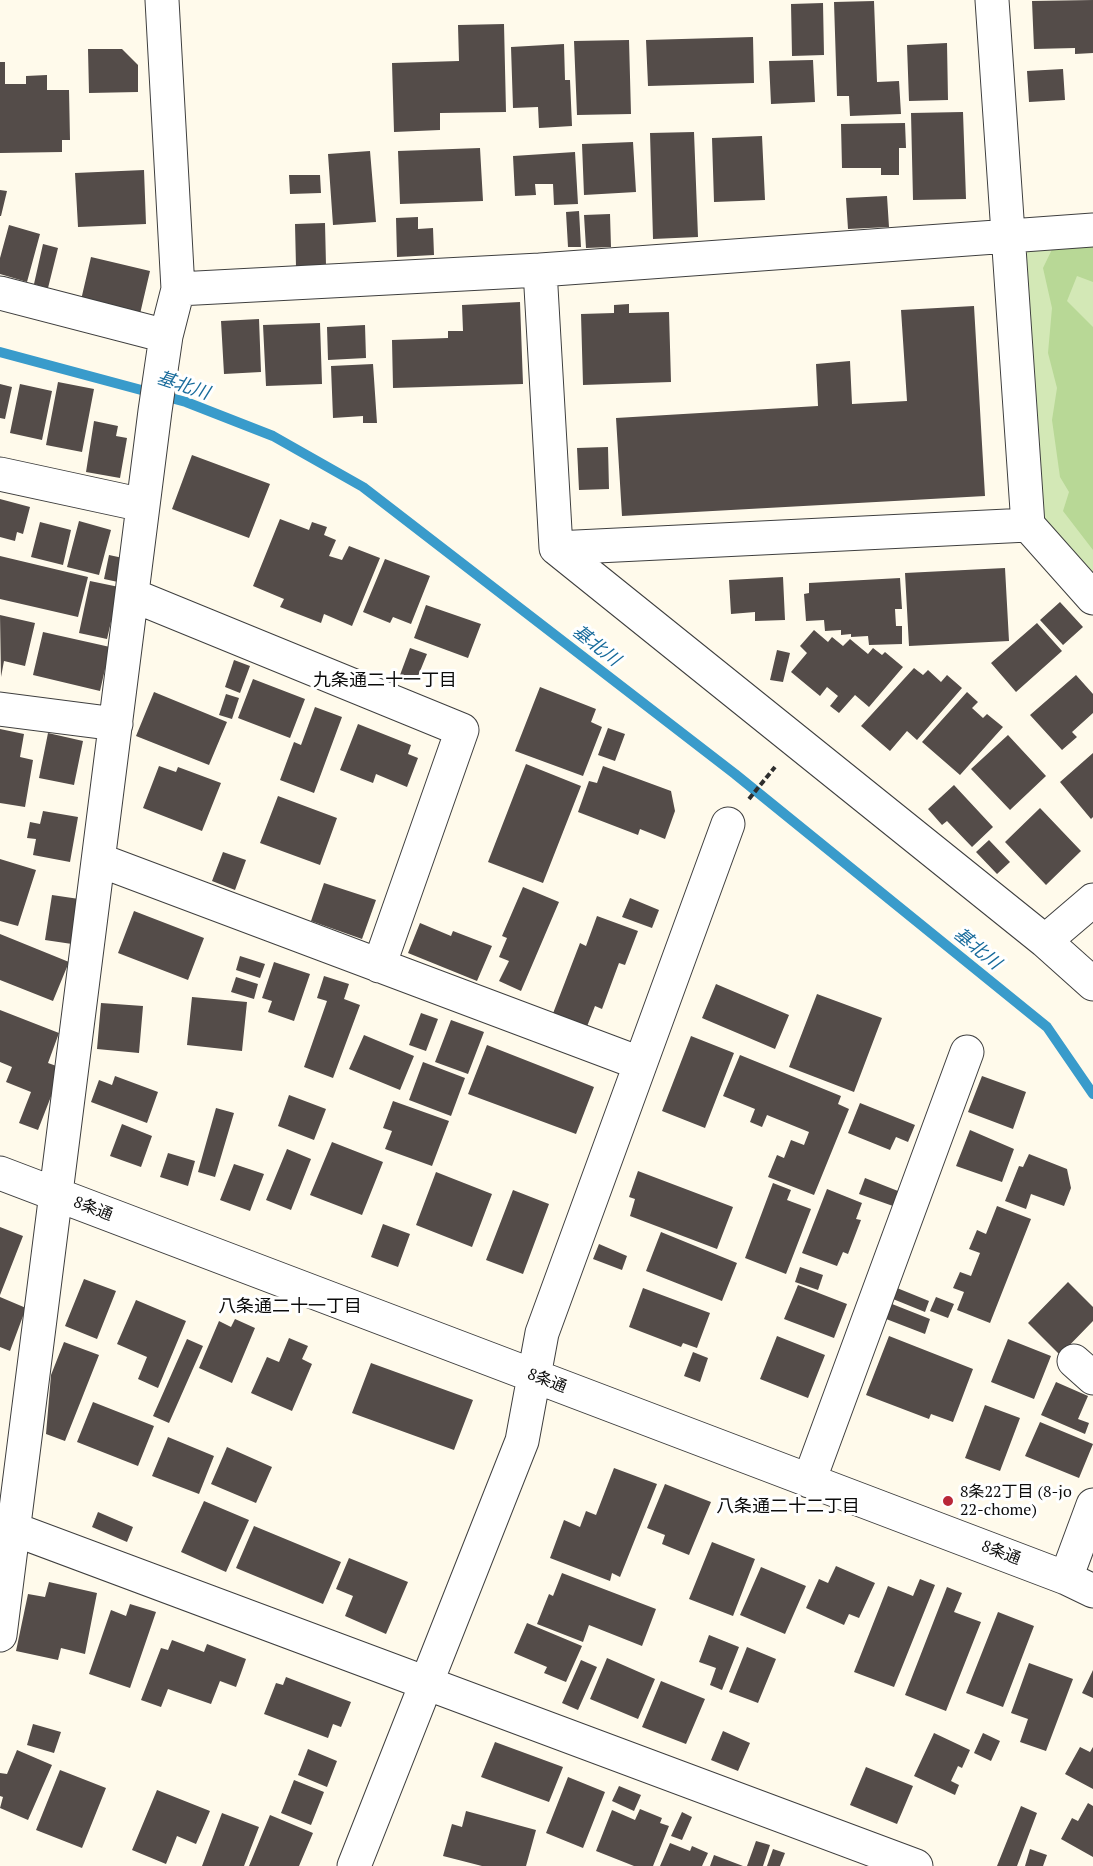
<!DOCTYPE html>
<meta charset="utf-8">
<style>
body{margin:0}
canvas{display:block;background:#fffaeb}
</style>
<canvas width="1093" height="1866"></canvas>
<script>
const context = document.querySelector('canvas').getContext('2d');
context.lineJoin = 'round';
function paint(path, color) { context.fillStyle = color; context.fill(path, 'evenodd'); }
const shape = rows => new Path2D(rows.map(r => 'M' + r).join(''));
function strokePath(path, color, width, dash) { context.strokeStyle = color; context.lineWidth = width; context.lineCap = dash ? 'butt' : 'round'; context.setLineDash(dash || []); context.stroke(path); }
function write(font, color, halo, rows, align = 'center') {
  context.font = font + ' "PT Serif","Noto Sans JP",serif'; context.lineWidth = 6; context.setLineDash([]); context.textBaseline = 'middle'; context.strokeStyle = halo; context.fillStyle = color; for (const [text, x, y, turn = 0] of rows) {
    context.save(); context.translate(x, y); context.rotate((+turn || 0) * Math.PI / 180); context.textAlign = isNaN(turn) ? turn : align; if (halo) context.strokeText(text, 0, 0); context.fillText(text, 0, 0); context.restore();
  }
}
const green = shape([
 [1093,230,1093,598,1028,525,1007,237]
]);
const forest = shape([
 [1058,237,1093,241,1093,282,1077,276,1067,301,1093,327,1093,550,1063,511,1069,492,1060,477,1052,420,1057,388,1048,353,1052,308,1043,268]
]);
const stream = shape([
 [0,352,186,402,273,436,363,487,735,774,1047,1027,1093,1094]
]);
const building = shape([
 [1093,0,1093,53,1075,54,1075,48,1034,49,1032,1],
 [874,1,877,82,899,81,901,114,850,116,849,96,837,96,834,2],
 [823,3,824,55,792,56,791,4],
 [504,24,506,112,440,113,440,130,394,132,392,63,459,61,458,25],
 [753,37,754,83,648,86,646,40],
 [629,40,631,114,577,115,574,41],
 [947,43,948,100,909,101,907,45],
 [564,44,565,80,570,80,572,126,539,128,538,107,513,108,511,47],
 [88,49,122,49,138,65,138,92,89,93],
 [813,60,815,102,771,104,769,61],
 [0,62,5,62,5,84,26,84,26,76,47,75,47,90,69,90,70,140,62,140,62,152,0,153],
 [1063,69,1065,100,1029,102,1027,71],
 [963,112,966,199,913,200,911,113],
 [905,123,906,148,899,148,899,175,881,175,881,168,842,168,841,124],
 [694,132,698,237,653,239,650,133],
 [762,136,765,200,714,202,712,138],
 [633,142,636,192,584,195,582,144],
 [480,148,483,201,400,204,398,151],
 [370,151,376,222,333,225,328,154],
 [575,152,578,204,554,205,553,184,535,184,536,195,515,196,513,156],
 [144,170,146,224,78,227,75,173],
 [289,175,320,175,321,193,290,194],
 [0,190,7,191,1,216,0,216],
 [887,196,889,227,848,229,846,198],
 [579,211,581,247,568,247,566,212],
 [610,214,611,247,586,248,584,215],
 [418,217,418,229,433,228,434,255,397,257,396,218],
 [325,223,326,266,296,267,295,224],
 [9,225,40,234,27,282,0,274,0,258],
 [43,244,58,248,48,288,34,284],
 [91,257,150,271,140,314,81,300],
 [520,302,523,384,393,388,392,340,448,338,448,331,463,331,462,305],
 [629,304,629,313,669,312,671,382,583,385,581,314,614,313,614,305],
 [974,306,985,496,622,516,616,418,818,406,816,364,850,361,852,404,907,401,901,310],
 [259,319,261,372,224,374,221,321],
 [320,323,322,384,266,386,263,325],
 [365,325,366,358,328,360,327,327],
 [373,364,377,423,363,423,363,416,333,418,331,366],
 [58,382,94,389,82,452,46,445],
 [0,384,12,387,5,419,0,418],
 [20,384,52,391,42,440,10,433],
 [94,421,118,426,116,436,127,438,120,478,86,472],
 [608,447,609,489,579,490,577,448],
 [192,455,270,484,249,538,172,509],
 [0,499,30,507,23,534,17,532,15,541,0,537],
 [280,519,309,530,312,522,327,527,324,535,336,540,329,556,342,560,349,546,380,558,352,626,324,614,321,623,280,607,284,599,253,586],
 [79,521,111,530,99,575,67,567],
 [40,522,71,530,63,565,31,557],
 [109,555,123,558,118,582,104,579],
 [0,556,88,577,78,617,0,599],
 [385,559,430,576,411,624,393,617,390,623,363,612],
 [1005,568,1009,641,909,646,905,573],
 [783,577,785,620,755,621,755,612,731,614,729,580],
 [900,578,902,609,895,609,896,626,902,626,902,644,869,645,868,636,851,637,851,634,841,635,841,630,825,631,824,620,806,621,804,594,809,593,809,583],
 [90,581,119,587,107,639,79,633],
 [1060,602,1083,627,1063,645,1040,620],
 [426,605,481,624,468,658,414,638],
 [0,615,35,623,25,666,4,661,1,677],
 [1037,623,1062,651,1016,692,991,663],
 [814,630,828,642,832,637,843,646,850,639,868,654,873,648,882,655,885,652,903,667,869,707,855,695,839,713,830,706,838,696,827,687,820,696,791,672,807,653,800,646],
 [43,632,110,647,100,691,33,675],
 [410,648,427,654,416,681,400,675],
 [777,650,790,653,783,682,770,680],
 [234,660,250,666,240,693,225,687],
 [914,668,923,675,928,670,941,682,947,675,962,688,917,740,907,731,890,751,861,726],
 [1076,675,1093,694,1093,713,1072,732,1077,737,1062,750,1030,715],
 [253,679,305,699,290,738,238,718],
 [540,687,596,709,591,722,602,727,583,776,515,751],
 [154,692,227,722,209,765,136,736],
 [967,692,978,702,972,708,983,718,987,714,1003,727,960,775,922,742],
 [226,694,239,698,232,719,219,715],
 [315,707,342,717,314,793,280,780,294,742,301,745],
 [358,724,411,745,408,754,418,758,407,787,376,774,373,783,340,770],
 [608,728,625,734,615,761,598,755],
 [0,729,24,734,20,757,33,760,25,807,0,803],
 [48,733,83,741,74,785,39,778],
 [1008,735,1046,776,1010,810,971,769],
 [1093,753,1093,817,1091,819,1060,782],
 [526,764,581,786,543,883,488,862],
 [159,766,176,772,178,767,221,783,202,831,143,808],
 [603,766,671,791,675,811,665,839,640,829,638,835,578,812,589,781,597,783],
 [954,785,993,827,972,847,947,821,942,825,928,809],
 [278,796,337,818,320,865,260,843],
 [1040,808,1081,851,1046,885,1005,842],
 [43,811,78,817,70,862,33,855,36,839,27,838,30,822,40,824],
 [989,840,1010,862,997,874,976,852],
 [223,852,246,860,235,890,212,881],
 [0,859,36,870,18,926,0,921],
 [324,883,376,900,362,939,311,921],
 [523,887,559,902,521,991,499,981,509,961,499,957,507,938,502,936],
 [52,895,79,899,72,944,45,940],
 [630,898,659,910,652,928,622,917],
 [134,911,204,938,188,980,118,953],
 [597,916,638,931,625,965,619,963,602,1009,595,1006,586,1029,552,1016,580,943,586,946],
 [420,923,451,936,453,931,492,946,477,981,408,953],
 [0,934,69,962,53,1001,0,980],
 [240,956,265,964,260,978,236,970],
 [274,962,310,974,294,1021,268,1012,272,1001,262,998],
 [324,976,349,984,344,999,360,1005,333,1078,304,1067,327,1001,317,998],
 [236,977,258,984,254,999,231,992],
 [716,984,789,1015,775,1049,702,1018],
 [817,994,882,1018,854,1092,789,1067],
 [192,997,247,1002,242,1051,187,1045],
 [101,1003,143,1006,139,1053,97,1049],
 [0,1010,59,1033,48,1063,62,1068,38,1130,19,1123,31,1092,6,1082,12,1067,0,1062],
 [421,1013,438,1019,426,1051,409,1045],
 [451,1020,484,1032,468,1074,435,1062],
 [364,1035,414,1056,400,1090,349,1069],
 [691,1036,734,1053,705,1128,662,1111],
 [487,1045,594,1087,576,1134,468,1094],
 [740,1055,841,1096,838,1104,849,1109,814,1195,768,1177,777,1155,784,1158,791,1140,804,1145,809,1132,767,1115,762,1127,750,1122,755,1109,723,1096],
 [423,1062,465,1078,451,1116,409,1100],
 [115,1076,158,1092,147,1123,91,1102,99,1080,112,1085],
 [982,1076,1026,1092,1013,1129,968,1112],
 [289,1095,326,1109,314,1140,278,1126],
 [393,1101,449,1121,432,1166,385,1149,392,1131,383,1128],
 [860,1103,915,1125,908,1142,896,1137,890,1150,848,1133],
 [216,1108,234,1113,215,1177,198,1172],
 [122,1124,152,1136,141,1167,110,1156],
 [970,1130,1014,1149,1002,1182,956,1166],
 [332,1142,383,1162,362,1215,310,1195],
 [287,1149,311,1159,291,1210,266,1200],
 [168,1153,195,1161,188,1186,160,1177],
 [1029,1154,1067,1169,1071,1188,1064,1206,1031,1194,1026,1209,1005,1201,1019,1166,1023,1167],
 [234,1164,264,1174,250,1211,220,1200],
 [638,1171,733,1207,717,1249,630,1216,635,1199,629,1197],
 [436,1172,492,1194,472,1247,416,1225],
 [865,1178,898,1191,893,1206,859,1194],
 [773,1183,791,1190,787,1200,811,1209,786,1274,745,1258],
 [827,1189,862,1203,856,1219,861,1220,848,1254,843,1252,837,1266,802,1253],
 [513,1190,549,1204,523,1274,486,1260],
 [997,1206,1031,1219,990,1323,957,1310,964,1292,953,1288,960,1272,971,1276,980,1253,969,1249,977,1230,986,1234],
 [383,1224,410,1234,398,1267,371,1257],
 [0,1227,23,1236,0,1295],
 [661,1232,737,1263,722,1301,646,1271],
 [599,1244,627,1256,622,1270,593,1259],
 [800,1267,823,1275,818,1290,795,1282],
 [84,1279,116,1291,97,1339,65,1326],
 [1068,1282,1093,1307,1093,1321,1060,1355,1028,1323],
 [798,1285,847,1304,834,1338,784,1319],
 [643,1288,710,1313,697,1348,683,1343,681,1347,629,1327],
 [897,1288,929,1301,925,1312,893,1299],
 [0,1297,26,1308,10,1351,0,1347],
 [936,1297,954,1304,948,1318,930,1311],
 [136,1300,186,1321,158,1388,138,1379,147,1357,117,1344],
 [887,1302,930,1319,925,1334,881,1317],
 [235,1319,255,1328,232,1383,199,1368,219,1321,231,1327],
 [777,1336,825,1355,808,1398,760,1379],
 [889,1336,973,1369,953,1422,931,1414,929,1419,866,1395],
 [289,1338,308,1346,302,1359,312,1364,292,1411,251,1393,267,1357,279,1362],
 [187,1339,203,1346,169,1423,153,1416],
 [1008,1339,1051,1356,1034,1399,991,1382],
 [64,1342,99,1355,65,1441,46,1434,51,1375],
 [693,1352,708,1358,700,1382,684,1376],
 [371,1363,473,1400,454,1450,352,1413],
 [1056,1382,1088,1396,1078,1419,1089,1423,1085,1434,1041,1415],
 [93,1402,154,1426,138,1466,77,1442],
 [985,1405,1020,1418,1000,1471,965,1458],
 [1040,1422,1093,1444,1079,1478,1025,1456],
 [168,1437,214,1456,199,1494,152,1476],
 [227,1447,272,1467,256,1503,211,1484],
 [614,1468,657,1484,620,1577,612,1573,610,1581,550,1558,564,1520,580,1527,586,1511,596,1515],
 [665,1484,711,1502,689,1555,662,1544,665,1535,647,1528],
 [204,1501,249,1520,226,1572,181,1552],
 [98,1512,133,1527,127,1542,92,1527],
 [254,1526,341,1562,323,1604,236,1568],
 [712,1542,755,1559,733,1616,689,1599],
 [349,1558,408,1582,386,1634,345,1616,353,1596,336,1589],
 [836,1566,875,1583,859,1618,849,1614,844,1625,806,1608,819,1579,828,1583],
 [761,1567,806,1586,785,1634,740,1615],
 [562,1573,656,1609,642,1646,589,1625,583,1642,537,1624,549,1594,553,1596],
 [920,1579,935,1585,894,1687,854,1672,888,1586,913,1596],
 [49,1582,97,1593,85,1654,61,1648,58,1660,16,1651,28,1594,45,1597],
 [947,1587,962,1593,954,1612,981,1622,946,1711,905,1695],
 [130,1604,156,1612,130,1688,89,1674,111,1610,126,1616],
 [998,1612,1034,1626,1003,1707,966,1693],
 [527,1623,582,1646,566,1682,544,1673,547,1667,514,1653],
 [709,1635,739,1647,722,1690,710,1685,716,1668,699,1662],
 [172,1640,204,1652,207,1644,246,1659,236,1687,220,1681,211,1704,168,1689,161,1707,141,1700,161,1648,168,1650],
 [747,1647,776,1659,758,1703,729,1692],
 [607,1658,655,1679,638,1719,590,1699],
 [581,1660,597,1667,578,1710,562,1703],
 [1029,1663,1073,1679,1046,1751,1020,1742,1028,1719,1011,1713],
 [1093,1670,1093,1698,1082,1693],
 [286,1677,351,1702,341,1727,333,1724,328,1738,264,1714,276,1683,283,1685],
 [661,1681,705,1699,686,1744,642,1727],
 [33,1724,61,1732,54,1753,27,1745],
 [723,1731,750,1743,738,1771,711,1760],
 [934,1733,970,1750,962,1768,958,1766,951,1781,959,1785,955,1795,914,1776],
 [983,1733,1000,1741,991,1761,974,1753],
 [495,1742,563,1767,549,1802,481,1777],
 [1080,1747,1090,1752,1093,1747,1093,1789,1065,1774],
 [308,1749,337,1761,327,1787,298,1775],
 [17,1750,52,1765,28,1820,0,1808,3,1797,0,1796,0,1773,7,1774],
 [866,1767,913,1786,897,1824,850,1805],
 [60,1770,106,1788,82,1848,36,1830],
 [568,1777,605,1792,583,1848,546,1833],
 [294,1780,324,1792,311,1825,281,1813],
 [619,1786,641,1795,634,1811,612,1801],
 [157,1790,210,1811,196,1844,177,1836,166,1864,132,1850],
 [1088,1803,1093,1806,1093,1857,1061,1839,1072,1818,1078,1821],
 [1021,1806,1037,1813,1017,1866,997,1866],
 [640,1809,662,1818,660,1823,669,1826,653,1866,634,1866,596,1851,612,1810,635,1820],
 [466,1811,536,1830,526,1866,482,1866,443,1856,452,1824,462,1827],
 [682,1812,692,1817,682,1840,671,1836],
 [222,1813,259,1827,244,1866,202,1866],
 [270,1815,313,1833,299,1866,249,1866],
 [756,1841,770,1845,763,1866,747,1866],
 [670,1843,690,1851,692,1846,708,1853,702,1866,660,1866],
 [773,1849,785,1853,780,1866,767,1866],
 [1030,1849,1047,1855,1043,1866,1025,1866],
 [714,1855,743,1866,710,1866]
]);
const path = shape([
 [749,799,775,767]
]);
const minor = shape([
 [992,0,1028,525,1093,598],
 [540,270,556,548,1045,941,1093,984],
 [178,289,540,270,1093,230],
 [0,293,166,336],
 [0,474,143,505],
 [556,548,1028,525],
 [132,595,462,730,379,966],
 [0,709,116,724],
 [99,860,639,1063],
 [1045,941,1093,900],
 [0,1173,1066,1578,1093,1591],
 [1074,1361,1093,1378],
 [809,1481,967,1052],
 [0,1524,916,1866],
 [1066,1578,1093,1505],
 [0,1635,155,411,166,336,178,289,162,0],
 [354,1866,522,1441,542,1333,728,824]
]);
const markers = [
 [948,1501,6,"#b92738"]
];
const streetNames = [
 ["8条通",93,1209,21],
 ["8条通",547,1381,21],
 ["8条通",1001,1553,21]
];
const poiNames = [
 ["8条22丁目 (8-jo",960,1492],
 ["22-chome)",960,1510]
];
const waterNames = [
 ["基北川",183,386,18],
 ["基北川",596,646,38],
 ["基北川",977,949,39]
];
const neighbourhoodNames = [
 ["九条通二十一丁目",385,681],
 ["八条通二十一丁目",290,1307],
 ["八条通二十二丁目",788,1507]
];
paint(green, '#d3e8b6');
paint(forest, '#b8d896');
strokePath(stream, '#399bcb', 10);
paint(building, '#544c49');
strokePath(minor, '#3f3f3f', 35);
strokePath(path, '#2e2e2e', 4, [6, 3]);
strokePath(minor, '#fff', 33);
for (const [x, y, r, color] of markers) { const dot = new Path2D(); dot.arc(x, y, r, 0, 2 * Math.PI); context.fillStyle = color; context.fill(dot); strokePath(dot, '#fff', 2); }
write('16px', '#0c0c0c', '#fff', streetNames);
write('16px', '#0c0c0c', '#fff', poiNames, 'left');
write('italic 18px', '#186b9b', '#fff', waterNames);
write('18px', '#0c0c0c', '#fff', neighbourhoodNames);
</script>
